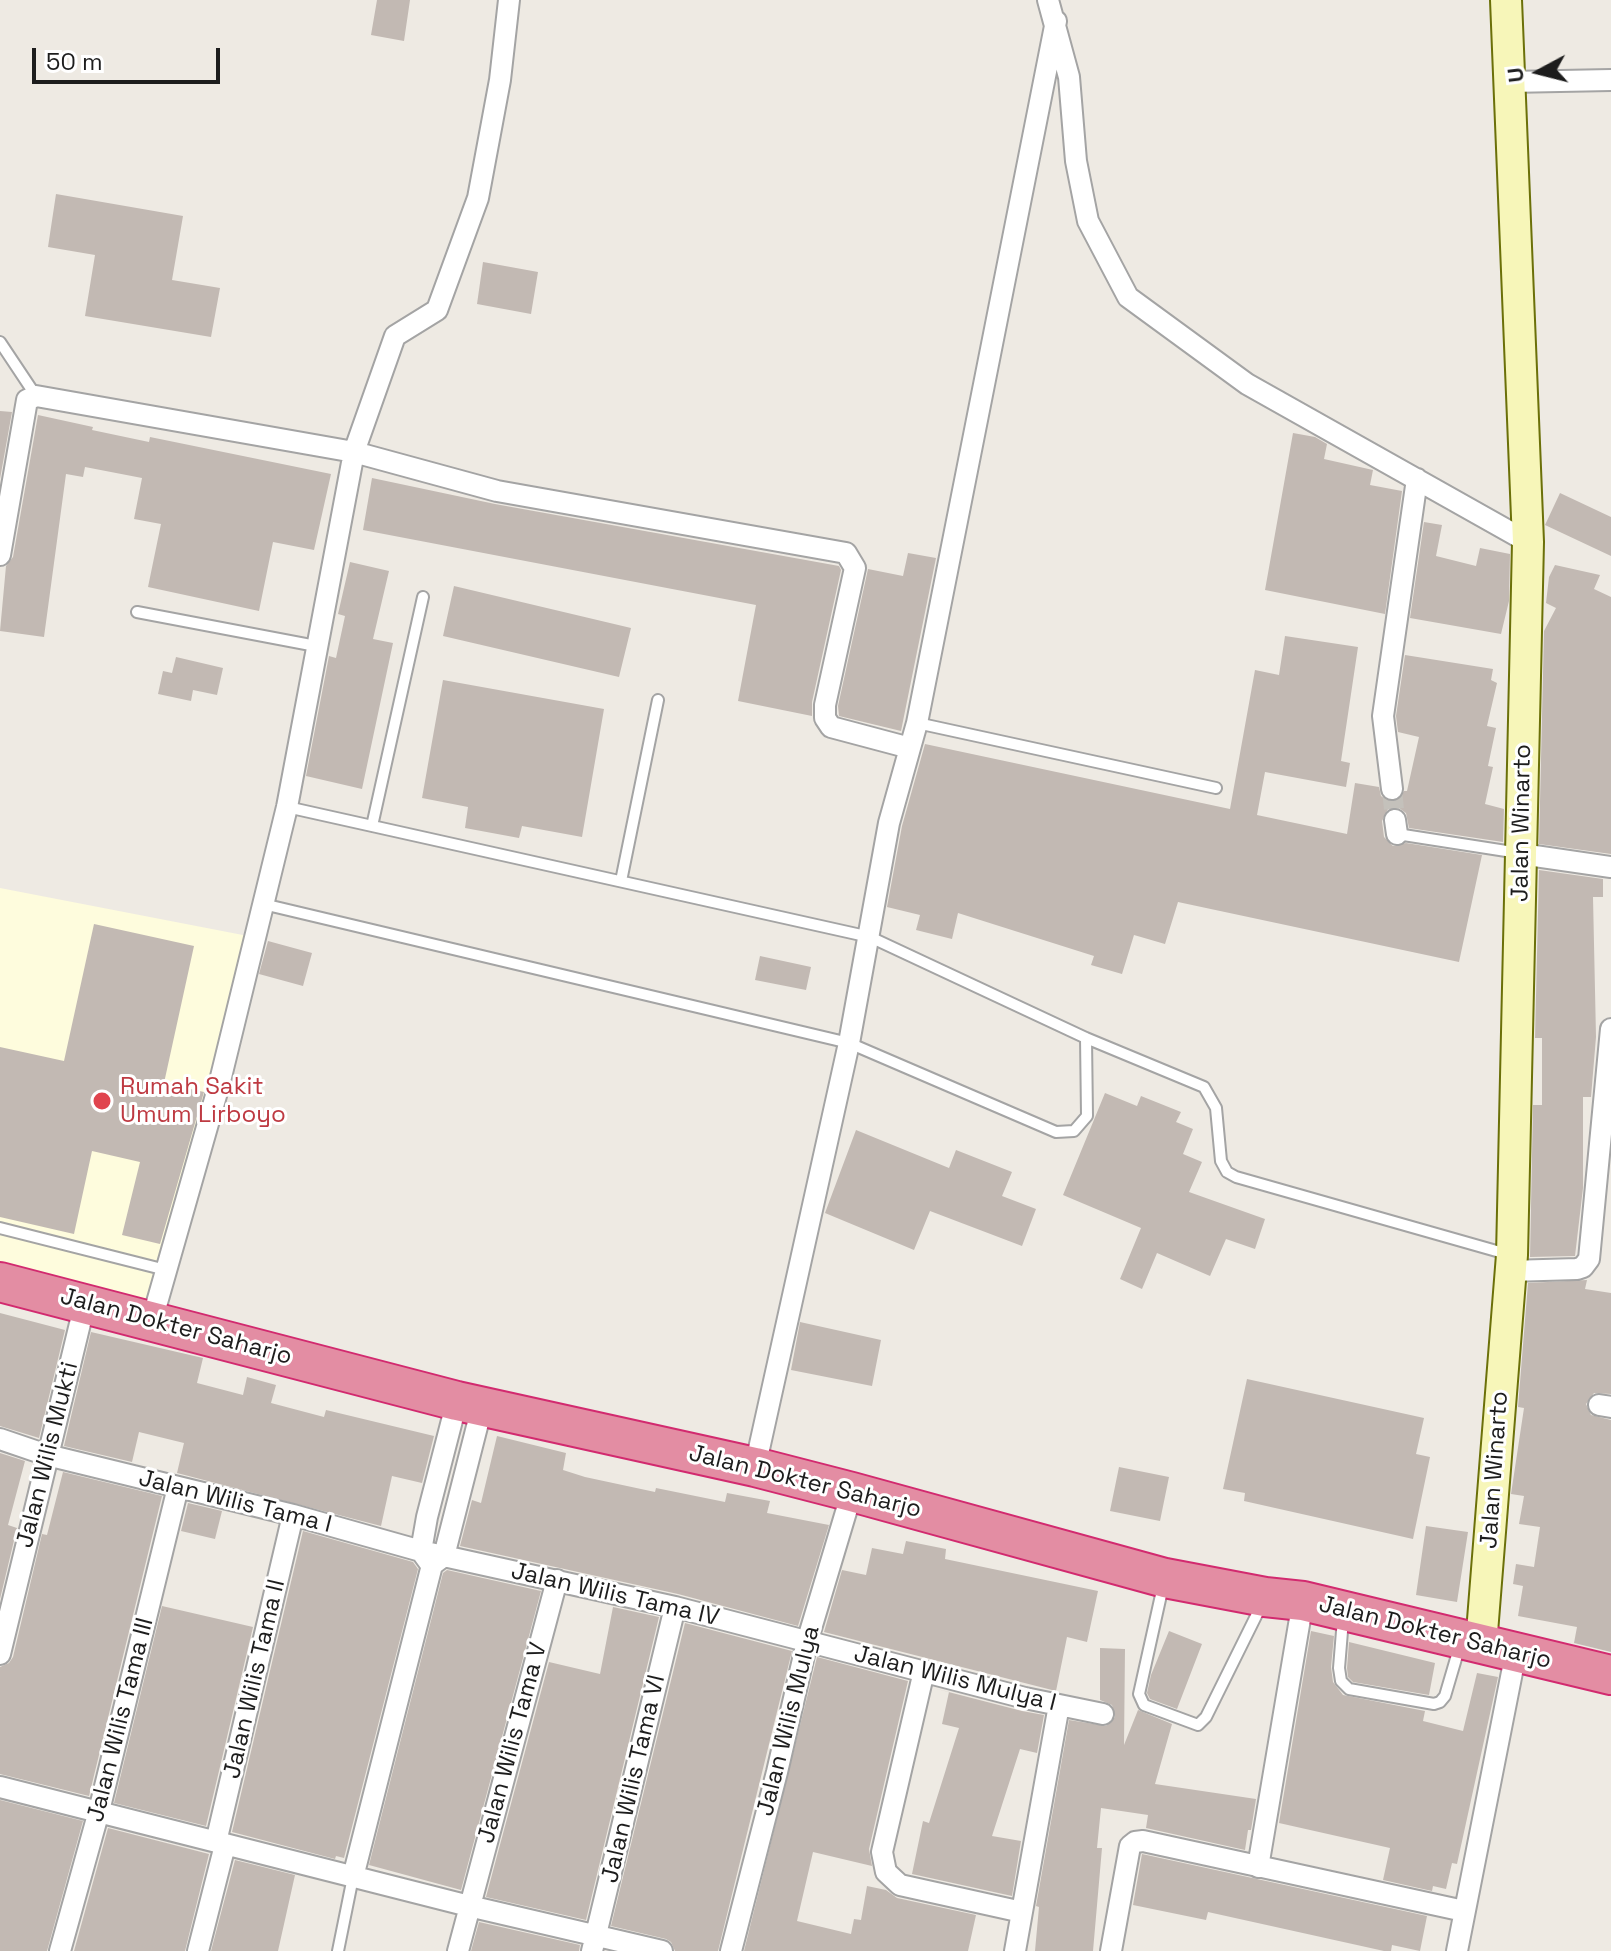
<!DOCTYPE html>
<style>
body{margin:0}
#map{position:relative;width:1611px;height:1951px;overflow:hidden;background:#eeeae3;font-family:"Space Grotesk",sans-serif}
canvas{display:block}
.north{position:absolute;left:1499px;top:32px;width:80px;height:80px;-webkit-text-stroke:6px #fff;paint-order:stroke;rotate:263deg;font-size:22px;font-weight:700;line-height:32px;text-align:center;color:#1d1d1d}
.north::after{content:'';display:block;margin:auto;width:28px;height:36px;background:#1d1d1d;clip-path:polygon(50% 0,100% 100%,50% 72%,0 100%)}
.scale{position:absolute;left:32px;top:48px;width:188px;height:36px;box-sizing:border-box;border:4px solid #1d1d1d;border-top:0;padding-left:10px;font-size:24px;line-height:28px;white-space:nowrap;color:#1d1d1d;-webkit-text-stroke:6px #fff;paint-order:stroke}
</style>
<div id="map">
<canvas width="1611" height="1951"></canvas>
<div class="north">U</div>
<div class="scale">50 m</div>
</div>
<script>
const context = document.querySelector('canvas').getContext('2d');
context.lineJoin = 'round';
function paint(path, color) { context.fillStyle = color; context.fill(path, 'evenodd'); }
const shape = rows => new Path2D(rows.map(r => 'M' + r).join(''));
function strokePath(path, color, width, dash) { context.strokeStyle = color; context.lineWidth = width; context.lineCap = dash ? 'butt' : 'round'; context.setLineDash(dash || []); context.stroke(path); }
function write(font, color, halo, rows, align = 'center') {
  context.font = font + ' "Space Grotesk",sans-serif'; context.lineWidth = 6; context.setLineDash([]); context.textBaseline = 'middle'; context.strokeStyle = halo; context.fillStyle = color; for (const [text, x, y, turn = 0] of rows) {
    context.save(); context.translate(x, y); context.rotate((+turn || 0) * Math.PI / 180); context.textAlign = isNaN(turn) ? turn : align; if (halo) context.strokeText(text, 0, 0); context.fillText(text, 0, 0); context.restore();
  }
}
const education = shape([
 [0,888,248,936,149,1305,0,1266]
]);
const building = shape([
 [377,0,410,0,404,41,371,35],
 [56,194,183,216,172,280,220,288,211,337,85,316,95,255,48,247],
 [483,262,538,272,531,314,477,304],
 [0,411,12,412,0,479],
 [38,415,93,427,92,430,149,442,150,437,331,474,314,550,273,542,259,611,148,587,161,524,134,519,142,478,85,467,83,477,66,474,44,637,0,631,6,566,13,557],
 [1293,433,1315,437,1327,444,1324,459,1373,470,1370,485,1402,491,1385,614,1265,590],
 [372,478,495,504,839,566,841,570,812,702,812,716,738,701,756,605,363,530],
 [1560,493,1611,517,1611,556,1545,525],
 [1424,522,1442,525,1436,556,1476,566,1480,548,1510,554,1509,601,1501,634,1410,618],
 [908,553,936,558,901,731,839,716,838,706,868,569,903,576],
 [350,562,389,571,373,639,393,643,362,789,306,776,329,656,336,658,345,616,338,614],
 [1555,565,1600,575,1594,589,1611,597,1611,854,1539,844,1544,631,1556,608,1546,603,1549,577],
 [454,586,631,628,619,677,443,636],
 [1285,636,1358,647,1341,761,1350,763,1346,787,1265,772,1257,815,1347,834,1355,783,1379,787,1381,796,1388,801,1399,800,1404,791,1407,791,1419,737,1398,732,1396,716,1405,655,1493,669,1491,680,1497,683,1487,726,1496,728,1488,766,1493,767,1485,804,1504,809,1503,842,1409,828,1406,813,1399,808,1388,809,1382,821,1384,837,1393,846,1406,843,1482,855,1459,962,1178,902,1165,944,1134,935,1122,974,1091,965,1094,956,958,913,952,939,916,930,920,915,887,907,902,826,925,744,1230,809,1255,670,1279,675],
 [176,657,223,668,217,695,193,690,191,701,158,694,163,671,172,673],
 [443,680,604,709,582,837,522,826,519,838,465,828,468,807,422,798],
 [1539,870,1603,879,1603,897,1593,897,1596,1037,1591,1097,1583,1097,1583,1188,1575,1256,1530,1257,1533,1105,1542,1105,1542,1038,1535,1038],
 [94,924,194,946,164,1083,204,1092,160,1244,122,1235,140,1162,92,1151,74,1234,0,1217,0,1047,64,1061],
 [268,941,312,953,303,986,259,974],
 [760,956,811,967,806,990,755,980],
 [1105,1093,1137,1106,1141,1096,1181,1112,1176,1122,1193,1129,1183,1154,1202,1162,1189,1192,1265,1219,1255,1249,1226,1239,1210,1276,1157,1253,1142,1289,1120,1279,1141,1228,1063,1195],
 [856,1130,949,1168,956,1150,1012,1172,1002,1196,1036,1209,1022,1246,930,1211,914,1250,825,1213],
 [1587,1280,1585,1289,1611,1293,1611,1394,1594,1393,1586,1404,1591,1415,1611,1420,1611,1652,1574,1643,1577,1627,1518,1616,1523,1586,1513,1584,1516,1564,1534,1567,1540,1527,1519,1524,1524,1496,1511,1494,1524,1408,1518,1407,1528,1283],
 [0,1313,65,1330,39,1438,0,1426],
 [800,1322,881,1340,872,1386,791,1370],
 [91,1332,203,1358,197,1383,243,1395,247,1377,276,1385,271,1403,324,1417,326,1410,434,1436,422,1483,392,1476,381,1526,177,1473,184,1443,139,1432,132,1462,64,1446],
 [1247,1379,1424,1418,1416,1454,1430,1457,1413,1539,1244,1501,1245,1493,1223,1489],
 [497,1436,566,1453,563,1470,585,1477,655,1492,656,1488,725,1502,727,1493,770,1501,767,1513,829,1525,798,1626,678,1594,460,1546,472,1500,481,1503],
 [0,1453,25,1461,8,1525,17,1528,0,1599],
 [1119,1467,1169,1477,1160,1521,1110,1511],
 [63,1472,162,1496,89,1796,0,1774,0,1667,9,1663,13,1657,42,1534,47,1535],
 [188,1503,222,1511,215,1539,181,1531],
 [1426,1526,1468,1532,1457,1602,1416,1595],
 [303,1531,413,1562,418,1569,344,1858,336,1856,335,1859,232,1832],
 [906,1541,946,1549,945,1559,1098,1591,1087,1642,1067,1637,1056,1691,824,1632,842,1570,866,1575,872,1548,903,1554],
 [447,1570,541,1591,461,1890,369,1865,443,1573],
 [162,1606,253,1627,206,1826,114,1803],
 [613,1607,659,1617,586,1920,486,1897,549,1662,600,1674],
 [685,1623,792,1651,718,1951,675,1951,671,1942,666,1939,611,1926],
 [1169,1631,1202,1644,1177,1709,1150,1699,1147,1693,1151,1675],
 [1311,1631,1334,1636,1331,1667,1333,1682,1343,1695,1425,1711,1423,1721,1463,1731,1477,1673,1498,1677,1457,1864,1452,1863,1446,1889,1433,1886,1432,1891,1383,1880,1390,1848,1279,1823],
 [1349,1642,1435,1663,1429,1695,1353,1682,1348,1677,1347,1668],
 [1100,1648,1125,1649,1124,1745,1138,1710,1172,1724,1155,1784,1256,1799,1251,1830,1248,1830,1245,1850,1146,1828,1148,1815,1101,1808,1097,1848,1102,1848,1093,1951,1035,1951,1039,1907,1036,1906,1069,1720,1106,1726,1115,1717,1112,1705,1100,1700],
 [817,1657,908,1681,869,1849,872,1866,813,1852,797,1921,851,1934,854,1919,861,1920,867,1886,886,1890,897,1898,976,1915,968,1951,744,1951],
 [933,1688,1022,1711,1044,1715,1037,1753,1020,1749,992,1836,1021,1841,1012,1896,912,1874,923,1821,929,1823,959,1728,942,1724,949,1692],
 [0,1800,83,1821,47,1951,0,1951],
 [108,1828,209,1854,185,1951,74,1951],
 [1142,1854,1427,1916,1420,1951,1392,1945,1391,1951,1384,1951,1208,1912,1206,1920,1133,1905],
 [235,1860,295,1875,278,1951,211,1951],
 [479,1922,580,1945,579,1951,471,1951]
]);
const streetTunnel = shape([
 [1392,789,1395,820]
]);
const lane = shape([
 [0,342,36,396],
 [137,612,316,646],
 [917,723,1216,788],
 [287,807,870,937,1086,1038,1204,1087,1216,1108,1221,1161,1227,1172,1236,1177,1507,1254],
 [372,826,423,597],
 [1397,834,1519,853],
 [621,881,658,700],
 [263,904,849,1043,1056,1132,1074,1131,1087,1116,1086,1038],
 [0,1228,166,1270],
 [1163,1586,1139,1694,1144,1705,1198,1725,1206,1717,1261,1606],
 [1343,1619,1339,1668,1341,1681,1349,1689,1434,1704,1440,1702,1445,1696,1460,1645],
 [338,1951,353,1877]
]);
const street = shape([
 [1048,0,1069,77,1076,161,1088,221,1128,297,1247,384,1528,542],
 [1509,82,1611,80],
 [0,555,27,400,36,396,354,452,497,491,846,553,855,568,825,705,825,718,831,727,910,748],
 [1392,789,1383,716,1417,479],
 [1395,820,1397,834],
 [1521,854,1611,867],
 [1510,1271,1577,1269,1583,1267,1589,1259,1611,1029],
 [152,1320,219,1085,287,807,354,452,395,336,437,310,478,198,500,80,509,0],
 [1599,1405,1611,1407],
 [0,1439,47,1455,293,1515,421,1551,675,1607,1025,1698,1103,1714],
 [755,1467,849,1043,889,823,917,723,1056,21],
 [429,1562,421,1551,427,1517,457,1401],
 [0,1654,85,1303],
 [924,1671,882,1852,886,1872,900,1885,1022,1912],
 [0,1787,469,1906,662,1951],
 [216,1842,293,1515],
 [1258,1867,1303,1601],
 [353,1877,432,1565,444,1556,482,1407],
 [60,1951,99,1811,178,1487],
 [198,1951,225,1845],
 [458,1951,557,1580],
 [592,1951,675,1607],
 [731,1951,777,1772,807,1642,852,1492],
 [1015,1951,1059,1705],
 [1111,1951,1130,1846,1135,1842,1143,1841,1464,1911],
 [1457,1951,1516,1652]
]);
const secondary = shape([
 [1481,1645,1512,1255,1528,542,1506,0]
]);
const highway = shape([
 [0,1282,457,1401,755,1467,852,1492,1165,1578,1265,1597,1303,1601,1611,1675]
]);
const markers = [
 [102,1101,10,"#e0444e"]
];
const streetNames = [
 ["Jalan Winarto",1522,823,-89],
 ["Jalan Dokter Saharjo",176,1327,15],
 ["Jalan Wilis Mukti",48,1455,-76],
 ["Jalan Winarto",1495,1470,-86],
 ["Jalan Dokter Saharjo",805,1482,14],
 ["Jalan Wilis Tama I",235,1502,14],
 ["Jalan Wilis Tama IV",615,1595,13],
 ["Jalan Dokter Saharjo",1435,1633,14],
 ["Jalan Wilis Tama II",255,1679,-77],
 ["Jalan Wilis Mulya I",955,1679,14],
 ["Jalan Wilis Tama III",121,1720,-76],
 ["Jalan Wilis Mulya",789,1721,-76],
 ["Jalan Wilis Tama V",513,1743,-75],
 ["Jalan Wilis Tama VI",634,1779,-77]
];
const healthNames = [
 ["Rumah Sakit",120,1087],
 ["Umum Lirboyo",120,1115]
];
paint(education, '#fefcdd');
paint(building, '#c2b9b3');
strokePath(streetTunnel, '#c4c1bb', 20, [20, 10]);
strokePath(lane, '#a4a4a4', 14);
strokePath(street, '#a4a4a4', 24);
strokePath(secondary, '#6b7009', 34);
strokePath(highway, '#d22a6f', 42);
strokePath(lane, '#fff', 10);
strokePath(street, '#fff', 20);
strokePath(secondary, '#f7f6b9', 30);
strokePath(highway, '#e38da3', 38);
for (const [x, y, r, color] of markers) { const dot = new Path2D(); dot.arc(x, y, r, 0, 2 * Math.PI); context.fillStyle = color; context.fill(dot); strokePath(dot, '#fff', 3); }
write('24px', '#1d1d1d', '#fff', streetNames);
write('24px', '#be3a42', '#fff', healthNames, 'left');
</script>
